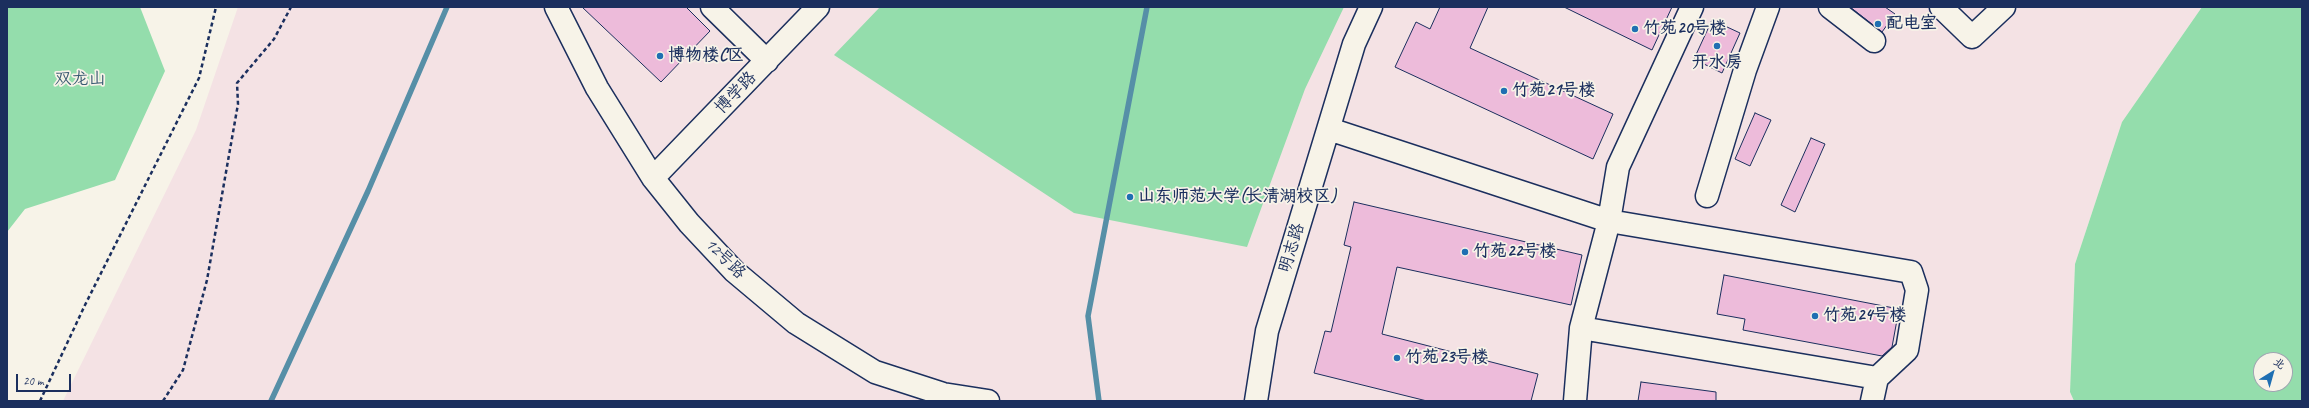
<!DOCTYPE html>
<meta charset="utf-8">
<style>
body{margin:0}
#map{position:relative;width:2309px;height:408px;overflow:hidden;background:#f7f3e8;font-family:Caveat,"LXGW WenKai TC",sans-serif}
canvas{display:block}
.frame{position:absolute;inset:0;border:8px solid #1b2f5e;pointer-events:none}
.north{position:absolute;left:2253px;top:352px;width:40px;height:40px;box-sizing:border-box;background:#f7f3e8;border:1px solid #9fa5b1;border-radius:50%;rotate:37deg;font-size:11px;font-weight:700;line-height:16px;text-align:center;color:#1b2f5e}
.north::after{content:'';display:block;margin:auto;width:14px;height:18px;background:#1f6fb2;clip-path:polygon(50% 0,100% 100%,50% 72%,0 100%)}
.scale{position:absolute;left:16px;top:374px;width:55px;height:18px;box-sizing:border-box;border:2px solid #1b2f5e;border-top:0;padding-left:5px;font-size:12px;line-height:14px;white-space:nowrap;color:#1b2f5e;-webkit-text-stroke:3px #f7f3e8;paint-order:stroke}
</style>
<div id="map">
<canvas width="2309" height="408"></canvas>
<div class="frame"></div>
<div class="north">北</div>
<div class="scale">20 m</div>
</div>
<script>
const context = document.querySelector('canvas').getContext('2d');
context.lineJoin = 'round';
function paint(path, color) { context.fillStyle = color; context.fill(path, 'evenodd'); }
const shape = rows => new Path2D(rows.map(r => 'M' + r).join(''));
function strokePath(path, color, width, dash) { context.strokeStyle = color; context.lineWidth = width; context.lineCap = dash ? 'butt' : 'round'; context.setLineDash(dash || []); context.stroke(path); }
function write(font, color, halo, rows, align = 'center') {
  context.font = font + ' Caveat,"LXGW WenKai TC",sans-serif'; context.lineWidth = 3.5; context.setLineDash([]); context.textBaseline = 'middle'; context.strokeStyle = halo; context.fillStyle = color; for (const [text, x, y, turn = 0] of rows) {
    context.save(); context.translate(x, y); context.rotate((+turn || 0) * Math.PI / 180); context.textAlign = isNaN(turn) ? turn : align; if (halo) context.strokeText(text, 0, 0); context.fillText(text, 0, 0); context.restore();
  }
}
const built = shape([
 [238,7,2202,7,2122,122,2075,264,2070,392,2074,401,63,401,196,130]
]);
const green = shape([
 [7,7,140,7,165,71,115,180,25,209,7,232],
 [880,7,1344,7,1305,89,1247,247,1074,213,834,55],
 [2202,7,2302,7,2302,401,2074,401,2070,392,2075,264,2122,122],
 [2261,360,2285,360,2285,384,2261,384]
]);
const stream = shape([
 [271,401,368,191,447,7],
 [1099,401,1088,316,1147,7]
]);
const building = shape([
 [582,7,686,7,710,31,661,82,582,7],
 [1440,7,1488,7,1470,48,1613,114,1593,159,1395,67,1416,22,1430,29,1440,7],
 [1564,7,1672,7,1652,50,1564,7],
 [1850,7,1885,7,1895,14,1882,32,1850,7],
 [1712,20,1740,33,1722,73,1694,59,1712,20],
 [1755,113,1771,120,1750,166,1735,159,1755,113],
 [1811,138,1825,144,1795,212,1781,205,1811,138],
 [1354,202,1582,255,1571,305,1397,267,1382,334,1538,374,1531,401,1427,401,1314,373,1325,331,1331,332,1351,247,1344,245,1354,202],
 [1724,275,1899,309,1892,347,1882,356,1743,330,1745,319,1717,314,1724,275],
 [1641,382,1716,392,1716,401,1638,401,1641,382]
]);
const path = shape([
 [40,401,85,305,199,78,216,7],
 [163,401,183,370,207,280,238,104,237,83,274,39,291,7]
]);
const minor = shape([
 [556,7,597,88,653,178,689,223,734,271,796,323,875,372,943,394,988,401],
 [712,7,767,61],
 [1830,7,1874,41],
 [1941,7,1972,37,2004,7],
 [1329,129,1609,221,1911,272,1917,290,1907,350,1877,378,1872,401],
 [653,178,818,7],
 [1707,196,1745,70,1768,7],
 [1581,328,1877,378],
 [1256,401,1267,331,1354,44,1371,7],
 [1575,401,1581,328,1609,221,1618,167,1692,7]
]);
const markers = [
 [1878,24,4,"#1f6fb2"],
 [1635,29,4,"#1f6fb2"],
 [1717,46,4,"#1f6fb2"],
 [660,56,4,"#1f6fb2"],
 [1504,91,4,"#1f6fb2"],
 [1130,197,4,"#1f6fb2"],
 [1465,252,4,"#1f6fb2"],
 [1815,316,4,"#1f6fb2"],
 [1397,358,4,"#1f6fb2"]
];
const poiNames = [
 ["配电室",1886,24],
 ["竹苑20号楼",1643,29],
 ["博物楼C区",668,56],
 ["开水房",1717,63,"center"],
 ["竹苑21号楼",1512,91],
 ["山东师范大学(长清湖校区)",1138,197],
 ["竹苑22号楼",1473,252],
 ["竹苑24号楼",1823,316],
 ["竹苑23号楼",1405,358]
];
const parkNames = [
 ["双龙山",80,80]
];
const streetNames = [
 ["博学路",736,93,-46],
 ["明志路",1292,248,-73],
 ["12号路",725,259,45]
];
paint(built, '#f4e2e4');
paint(green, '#94ddac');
strokePath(stream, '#568fa7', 5.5);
paint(building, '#edbbda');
strokePath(building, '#1b2f5e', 1);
strokePath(minor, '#1b2f5e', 25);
strokePath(path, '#1b2f5e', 2.5, [4, 3]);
strokePath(minor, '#f7f3e8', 22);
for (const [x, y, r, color] of markers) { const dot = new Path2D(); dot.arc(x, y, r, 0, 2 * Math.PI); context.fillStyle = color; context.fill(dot); strokePath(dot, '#f7f3e8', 1.5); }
write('bold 17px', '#1b2f5e', '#f7f3e8', poiNames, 'left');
write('17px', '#395a72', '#f7f3e8', parkNames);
write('17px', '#1b2f5e', '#f7f3e8', streetNames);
</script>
